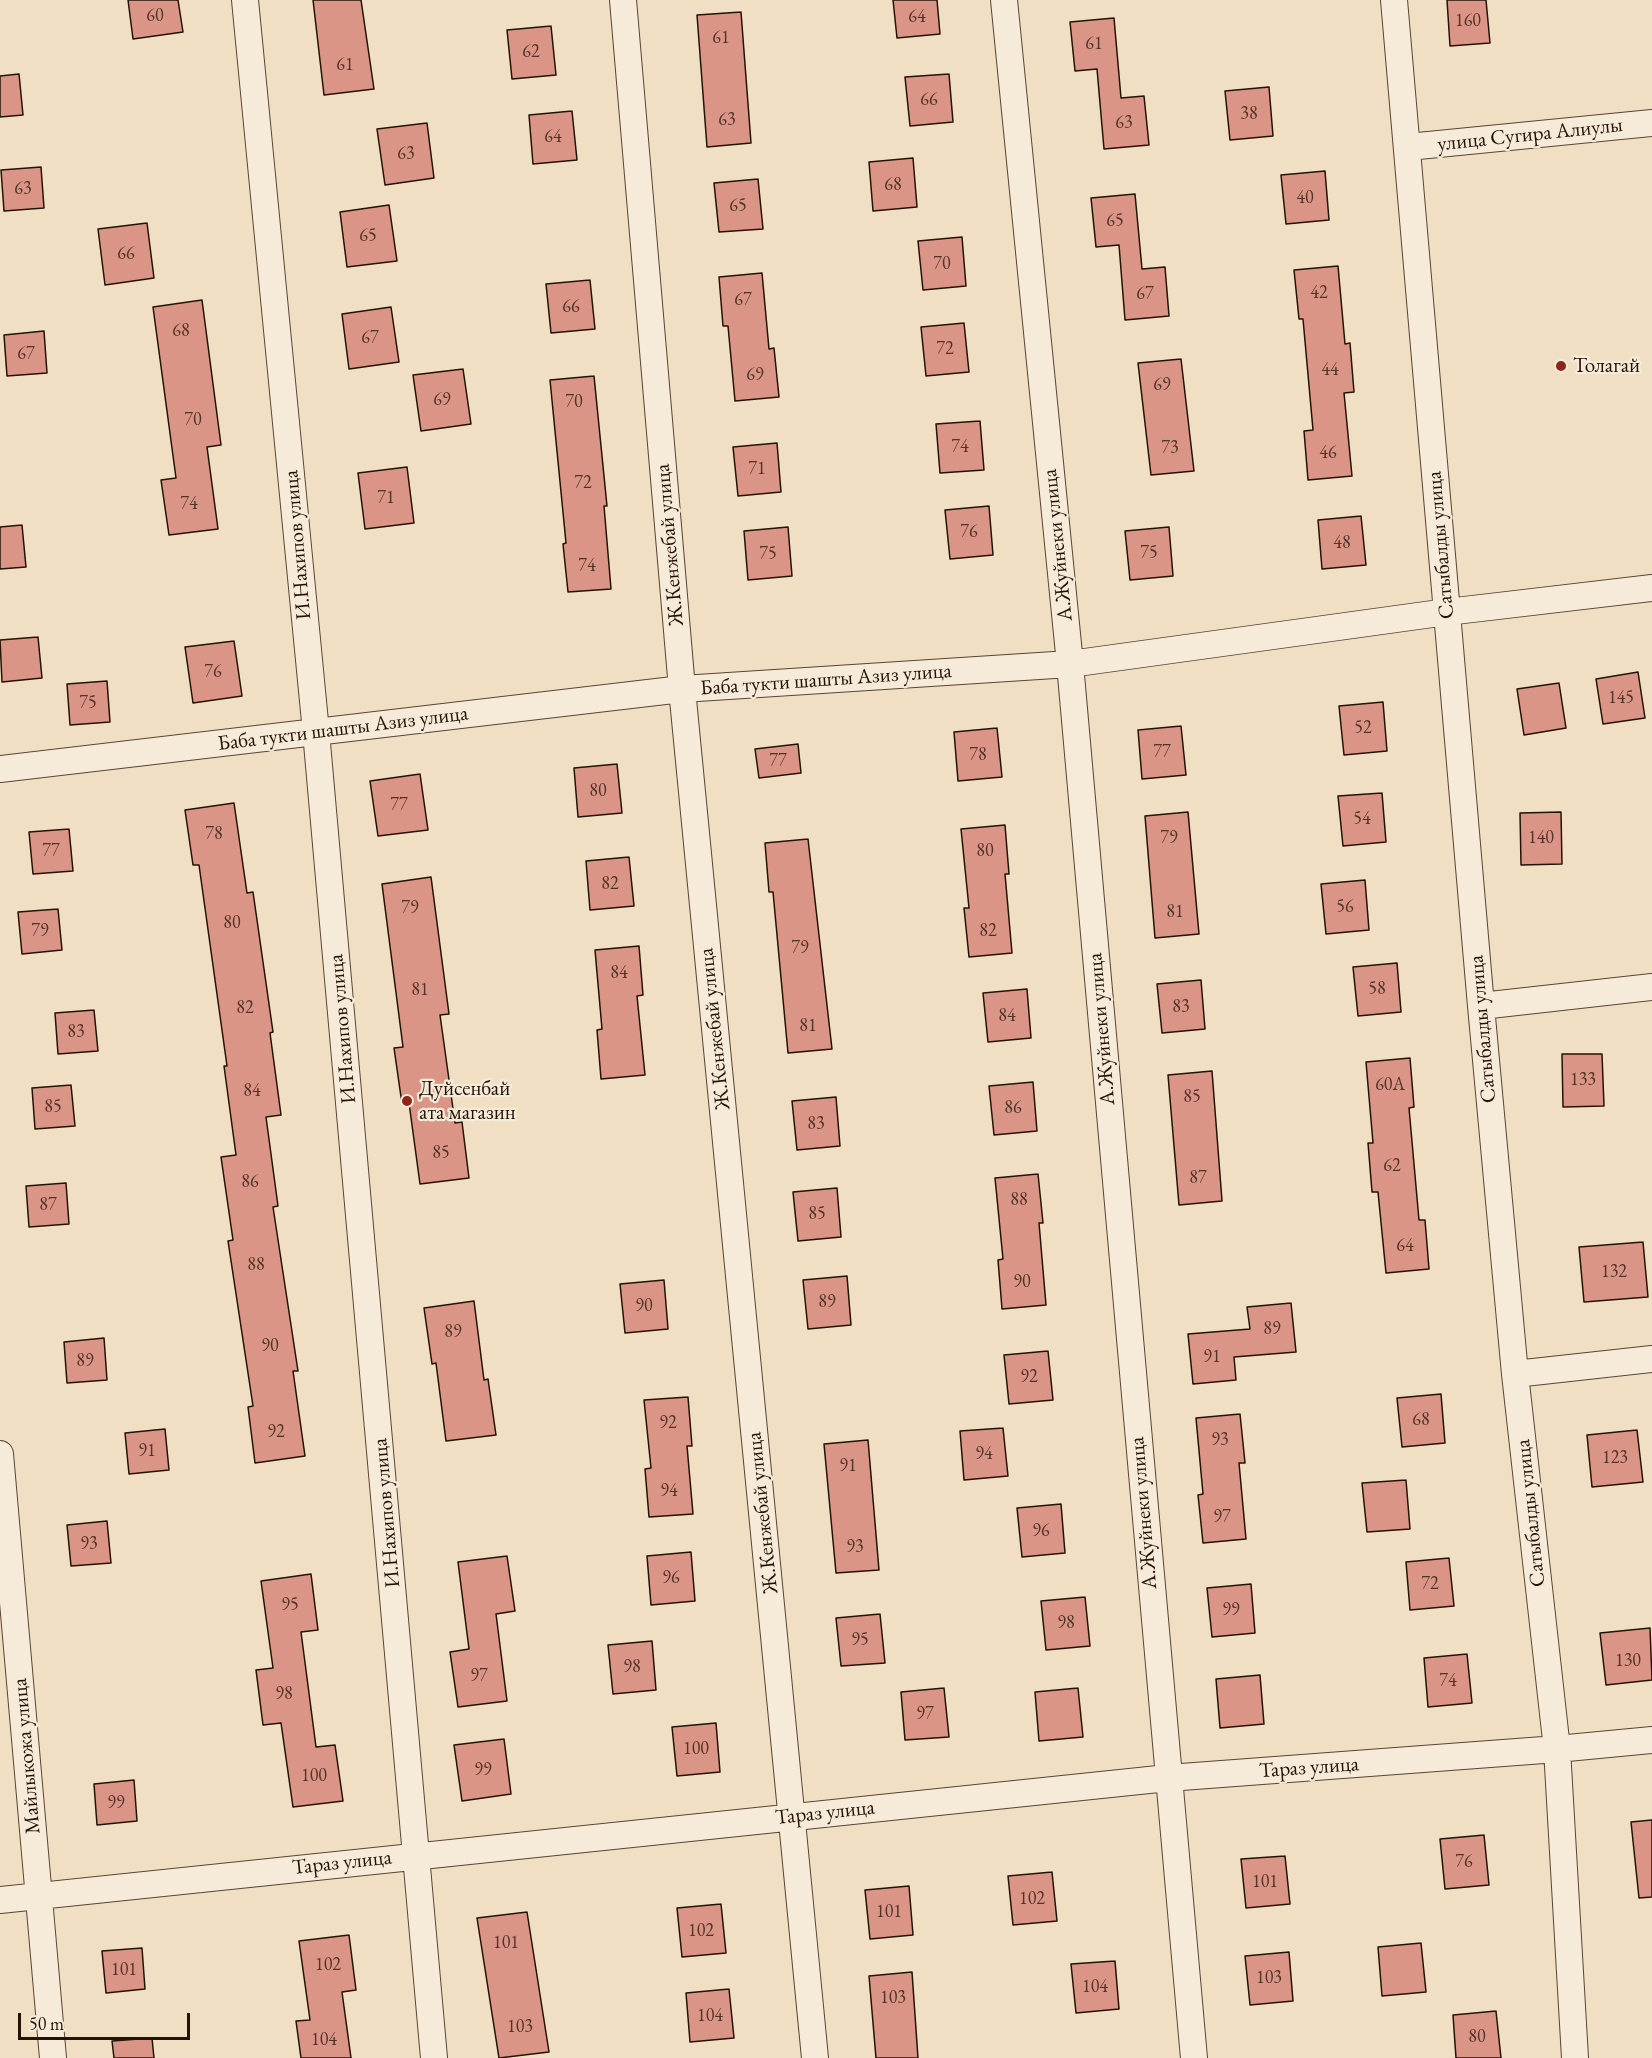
<!DOCTYPE html>
<meta charset="utf-8">
<style>
body{margin:0}
#map{position:relative;width:1652px;height:2058px;overflow:hidden;background:#f1dfc4;font-family:"EB Garamond",serif}
canvas{display:block}
.scale{position:absolute;left:18px;top:2013px;width:172px;height:27px;box-sizing:border-box;border:3px solid #241205;border-top:0;padding-left:8px;font-size:18px;line-height:21px;white-space:nowrap;color:#241205;-webkit-text-stroke:4px #f6ead9;paint-order:stroke}
</style>
<div id="map">
<canvas width="1652" height="2058"></canvas>
<div class="scale">50 m</div>
</div>
<script>
const context = document.querySelector('canvas').getContext('2d');
context.lineJoin = 'round';
function paint(path, color) { context.fillStyle = color; context.fill(path, 'evenodd'); }
const shape = rows => new Path2D(rows.map(r => 'M' + r).join(''));
function strokePath(path, color, width, dash) { context.strokeStyle = color; context.lineWidth = width; context.lineCap = dash ? 'butt' : 'round'; context.setLineDash(dash || []); context.stroke(path); }
function write(font, color, halo, rows, align = 'center') {
  context.font = font + ' "EB Garamond",serif'; context.lineWidth = 4.5; context.setLineDash([]); context.textBaseline = 'middle'; context.strokeStyle = halo; context.fillStyle = color; for (const [text, x, y, turn = 0] of rows) {
    context.save(); context.translate(x, y); context.rotate((+turn || 0) * Math.PI / 180); context.textAlign = isNaN(turn) ? turn : align; if (halo) context.strokeText(text, 0, 0); context.fillText(text, 0, 0); context.restore();
  }
}
const building = shape([
 [128,0,178,0,183,32,133,39,128,0],
 [313,0,361,0,374,89,324,95,313,0],
 [893,0,937,0,940,34,897,38,893,0],
 [1447,0,1486,0,1490,43,1450,46,1447,0],
 [741,12,751,143,707,147,697,15,741,12],
 [1114,18,1121,98,1144,96,1149,145,1104,149,1097,69,1075,71,1070,22,1114,18],
 [551,26,556,75,512,79,507,30,551,26],
 [19,74,23,115,0,117,0,76,19,74],
 [949,74,953,122,910,126,905,77,949,74],
 [1269,87,1273,136,1230,140,1225,91,1269,87],
 [572,111,577,160,533,164,529,115,572,111],
 [427,123,434,178,385,185,377,129,427,123],
 [913,158,917,207,873,211,869,162,913,158],
 [41,167,44,208,4,211,1,170,41,167],
 [1325,171,1329,220,1286,224,1281,175,1325,171],
 [758,179,763,229,719,232,714,183,758,179],
 [1135,194,1142,269,1165,267,1169,316,1125,320,1119,245,1096,247,1091,198,1135,194],
 [389,205,397,261,347,267,340,212,389,205],
 [147,223,154,278,105,285,98,229,147,223],
 [962,237,966,286,923,290,918,241,962,237],
 [1338,266,1345,344,1350,343,1354,392,1344,393,1352,476,1308,480,1304,431,1313,430,1303,319,1299,319,1294,270,1338,266],
 [762,273,769,349,774,348,779,397,735,401,728,326,723,326,719,277,762,273],
 [590,280,595,329,551,333,546,284,590,280],
 [202,300,221,445,207,447,218,529,169,535,161,480,176,478,153,307,202,300],
 [391,307,399,362,349,369,342,314,391,307],
 [964,323,969,372,926,376,921,327,964,323],
 [44,331,47,373,7,376,4,335,44,331],
 [1181,359,1194,471,1151,475,1138,363,1181,359],
 [463,369,471,424,421,431,413,375,463,369],
 [594,376,607,506,604,506,611,589,568,592,563,544,566,543,550,380,594,376],
 [980,421,984,470,940,473,936,424,980,421],
 [777,443,781,492,738,496,733,447,777,443],
 [407,467,414,523,365,529,358,473,407,467],
 [989,506,993,555,950,559,945,510,989,506],
 [1361,516,1366,565,1322,569,1318,520,1361,516],
 [22,525,26,567,0,569,0,527,22,525],
 [788,527,792,576,748,580,744,531,788,527],
 [1169,527,1173,576,1130,580,1125,531,1169,527],
 [38,637,42,678,2,682,0,640,38,637],
 [234,641,242,696,193,703,185,647,234,641],
 [1638,672,1645,718,1603,724,1596,679,1638,672],
 [107,681,110,722,70,725,67,684,107,681],
 [1559,683,1566,728,1524,735,1517,689,1559,683],
 [1383,702,1387,751,1344,755,1339,706,1383,702],
 [1181,726,1186,775,1142,779,1138,730,1181,726],
 [997,728,1002,777,958,781,954,732,997,728],
 [798,744,801,773,759,778,755,749,798,744],
 [617,764,622,813,578,817,574,768,617,764],
 [420,774,428,830,378,836,370,781,420,774],
 [1382,793,1386,842,1343,846,1338,796,1382,793],
 [234,803,247,893,253,892,273,1032,270,1033,281,1115,266,1117,278,1206,273,1207,298,1371,293,1371,305,1456,255,1463,248,1407,253,1406,228,1241,233,1240,221,1157,236,1155,224,1066,227,1066,199,865,193,865,185,810,234,803],
 [1188,812,1199,934,1155,938,1145,816,1188,812],
 [1561,812,1562,864,1521,865,1520,813,1561,812],
 [1005,825,1009,874,1005,874,1012,953,969,957,964,908,969,908,961,829,1005,825],
 [69,829,73,871,33,874,29,832,69,829],
 [808,839,832,1049,788,1053,773,892,769,892,765,843,808,839],
 [629,857,634,906,590,910,586,861,629,857],
 [431,877,449,1014,440,1015,455,1123,462,1122,469,1178,420,1184,409,1103,402,1104,394,1048,403,1047,382,884,431,877],
 [1365,880,1369,930,1326,934,1321,884,1365,880],
 [58,909,62,950,22,954,18,912,58,909],
 [639,946,643,995,637,996,645,1075,601,1079,597,1030,602,1029,595,950,639,946],
 [1397,963,1401,1012,1358,1016,1353,967,1397,963],
 [1201,980,1205,1029,1162,1033,1157,984,1201,980],
 [1027,989,1031,1038,988,1042,983,993,1027,989],
 [94,1010,98,1051,58,1054,55,1013,94,1010],
 [1562,1054,1602,1054,1604,1106,1563,1107,1562,1054],
 [1410,1058,1414,1107,1409,1108,1419,1220,1425,1220,1429,1269,1386,1273,1378,1192,1372,1192,1368,1143,1373,1143,1366,1062,1410,1058],
 [1212,1071,1222,1201,1179,1205,1168,1075,1212,1071],
 [1033,1082,1037,1131,994,1135,989,1086,1033,1082],
 [71,1085,75,1126,35,1129,32,1088,71,1085],
 [836,1097,840,1146,797,1150,792,1101,836,1097],
 [1038,1174,1043,1223,1039,1223,1046,1305,1002,1309,998,1260,1003,1259,995,1178,1038,1174],
 [66,1183,69,1224,29,1227,26,1186,66,1183],
 [837,1188,841,1237,798,1241,793,1192,837,1188],
 [1643,1242,1648,1297,1584,1302,1579,1247,1643,1242],
 [847,1276,851,1325,808,1329,803,1280,847,1276],
 [664,1280,668,1329,625,1333,620,1284,664,1280],
 [474,1301,484,1380,488,1379,496,1435,446,1441,436,1363,432,1364,424,1308,474,1301],
 [1291,1303,1296,1352,1234,1357,1236,1380,1193,1384,1188,1334,1250,1329,1247,1307,1291,1303],
 [104,1338,107,1380,67,1383,64,1342,104,1338],
 [1048,1351,1053,1400,1009,1404,1004,1355,1048,1351],
 [1441,1394,1445,1443,1402,1447,1397,1398,1441,1394],
 [688,1397,692,1446,687,1446,693,1514,649,1517,645,1469,651,1468,644,1400,688,1397],
 [1240,1414,1245,1463,1239,1463,1246,1539,1203,1543,1198,1495,1203,1494,1196,1418,1240,1414],
 [1003,1428,1008,1476,964,1480,960,1431,1003,1428],
 [165,1429,169,1470,129,1474,125,1433,165,1429],
 [1637,1430,1643,1482,1592,1487,1587,1435,1637,1430],
 [868,1440,879,1570,836,1573,824,1444,868,1440],
 [1406,1480,1410,1529,1367,1532,1362,1483,1406,1480],
 [1061,1504,1065,1553,1022,1557,1017,1508,1061,1504],
 [107,1521,111,1563,71,1566,67,1525,107,1521],
 [691,1552,695,1601,651,1605,647,1556,691,1552],
 [507,1556,515,1611,496,1614,507,1701,458,1707,450,1652,469,1649,458,1562,507,1556],
 [1449,1558,1454,1606,1410,1610,1406,1562,1449,1558],
 [311,1574,318,1630,301,1632,316,1747,335,1745,343,1801,293,1807,281,1723,263,1725,256,1670,273,1668,261,1581,311,1574],
 [1251,1584,1255,1633,1212,1637,1207,1588,1251,1584],
 [1085,1597,1090,1646,1046,1650,1041,1601,1085,1597],
 [880,1614,885,1663,841,1666,836,1618,880,1614],
 [1650,1628,1652,1680,1606,1685,1600,1633,1650,1628],
 [652,1641,656,1690,613,1694,608,1645,652,1641],
 [1467,1654,1472,1703,1428,1707,1424,1658,1467,1654],
 [1260,1675,1264,1724,1220,1728,1216,1679,1260,1675],
 [944,1688,949,1737,905,1740,901,1692,944,1688],
 [1078,1688,1083,1737,1039,1741,1035,1692,1078,1688],
 [716,1723,720,1772,677,1776,672,1727,716,1723],
 [504,1739,511,1794,462,1801,454,1745,504,1739],
 [134,1780,137,1821,97,1825,94,1784,134,1780],
 [1652,1820,1652,1897,1639,1898,1631,1822,1652,1820],
 [1484,1835,1489,1885,1445,1889,1440,1839,1484,1835],
 [1285,1856,1290,1904,1246,1908,1241,1859,1285,1856],
 [1052,1872,1057,1921,1013,1925,1008,1876,1052,1872],
 [909,1886,913,1935,870,1939,865,1890,909,1886],
 [721,1904,726,1953,682,1957,677,1908,721,1904],
 [527,1912,549,2052,499,2058,477,1918,527,1912],
 [349,1935,356,1990,342,1992,351,2058,301,2058,296,2021,310,2020,299,1941,349,1935],
 [1421,1943,1426,1992,1382,1996,1378,1947,1421,1943],
 [142,1948,145,1989,106,1993,102,1951,142,1948],
 [1289,1952,1293,2001,1250,2005,1245,1956,1289,1952],
 [1115,1961,1119,2009,1076,2013,1071,1964,1115,1961],
 [912,1972,918,2058,876,2058,869,1976,912,1972],
 [729,1989,734,2038,690,2042,686,1993,729,1989],
 [1496,2011,1501,2058,1456,2058,1453,2015,1496,2011],
 [152,2038,154,2058,114,2058,112,2041,152,2038]
]);
const street = shape([
 [245,0,316,732,434,2058],
 [623,0,682,689,815,2058],
 [1004,0,1070,664,1194,2058],
 [1394,0,1481,1006,1515,1374,1557,1749,1575,2058],
 [1408,147,1652,123],
 [0,769,682,689,1070,664,1447,612,1652,588],
 [1481,1006,1652,987],
 [1515,1374,1652,1359],
 [0,1454,53,2058],
 [0,1900,1168,1778,1557,1749,1652,1740]
]);
const markers = [
 [1561,366,6,"#8f2418"],
 [407,1101,6,"#8f2418"]
];
const numberNames = [
 ["60",155,16],
 ["64",917,17],
 ["160",1468,21],
 ["61",721,38],
 ["61",1094,44],
 ["62",531,52],
 ["61",345,65],
 ["66",929,100],
 ["38",1249,114],
 ["63",727,120],
 ["63",1124,123],
 ["64",553,137],
 ["63",406,154],
 ["68",893,185],
 ["63",23,189],
 ["40",1305,198],
 ["65",738,206],
 ["65",1115,221],
 ["65",368,236],
 ["66",126,254],
 ["70",942,264],
 ["42",1319,293],
 ["67",1145,294],
 ["67",743,300],
 ["66",571,307],
 ["68",181,331],
 ["67",370,338],
 ["72",945,349],
 ["67",26,354],
 ["44",1330,370],
 ["69",755,375],
 ["69",1162,385],
 ["69",442,400],
 ["70",574,402],
 ["70",193,420],
 ["74",960,447],
 ["73",1170,448],
 ["46",1328,453],
 ["71",757,469],
 ["72",583,483],
 ["71",386,498],
 ["74",189,504],
 ["76",969,532],
 ["48",1342,543],
 ["75",1149,553],
 ["75",768,554],
 ["74",587,566],
 ["76",213,672],
 ["145",1621,698],
 ["75",88,703],
 ["52",1363,728],
 ["77",1162,752],
 ["78",978,755],
 ["77",778,761],
 ["80",598,791],
 ["77",399,805],
 ["54",1362,819],
 ["78",214,834],
 ["79",1169,838],
 ["140",1541,838],
 ["77",51,851],
 ["80",985,851],
 ["82",610,884],
 ["56",1345,907],
 ["79",410,908],
 ["81",1175,912],
 ["80",232,923],
 ["79",40,931],
 ["82",988,931],
 ["79",800,948],
 ["84",619,973],
 ["58",1377,989],
 ["81",420,990],
 ["83",1181,1007],
 ["82",245,1008],
 ["84",1007,1016],
 ["81",808,1026],
 ["83",76,1032],
 ["133",1583,1080],
 ["60А",1390,1085],
 ["84",252,1091],
 ["85",1192,1097],
 ["85",53,1107],
 ["86",1013,1108],
 ["83",816,1124],
 ["85",441,1153],
 ["62",1392,1166],
 ["87",1198,1178],
 ["86",250,1182],
 ["88",1019,1200],
 ["87",48,1205],
 ["85",817,1214],
 ["64",1405,1246],
 ["88",256,1265],
 ["132",1614,1272],
 ["90",1022,1282],
 ["89",827,1302],
 ["90",644,1306],
 ["89",1272,1329],
 ["89",453,1332],
 ["90",270,1346],
 ["91",1212,1357],
 ["89",85,1361],
 ["92",1029,1377],
 ["68",1421,1420],
 ["92",668,1423],
 ["92",276,1432],
 ["93",1220,1440],
 ["91",147,1451],
 ["94",984,1454],
 ["123",1615,1458],
 ["91",848,1466],
 ["94",669,1491],
 ["97",1222,1517],
 ["96",1041,1531],
 ["93",89,1544],
 ["93",855,1547],
 ["96",671,1578],
 ["72",1430,1584],
 ["95",290,1605],
 ["99",1231,1610],
 ["98",1066,1623],
 ["95",860,1640],
 ["130",1628,1661],
 ["98",632,1667],
 ["97",479,1676],
 ["74",1448,1681],
 ["98",284,1694],
 ["97",925,1714],
 ["100",696,1749],
 ["99",483,1770],
 ["100",314,1776],
 ["99",116,1803],
 ["76",1464,1862],
 ["101",1265,1882],
 ["102",1032,1899],
 ["101",889,1912],
 ["102",701,1931],
 ["101",506,1943],
 ["102",328,1965],
 ["101",124,1970],
 ["103",1269,1978],
 ["104",1095,1987],
 ["103",893,1998],
 ["104",710,2016],
 ["103",520,2027],
 ["80",1477,2037],
 ["104",324,2040]
];
const streetNames = [
 ["улица Сугира Алиулы",1530,135,-6],
 ["И.Нахипов улица",298,545,-95],
 ["Ж.Кенжебай улица",670,545,-95],
 ["А.Жуйнеки улица",1058,545,-96],
 ["Сатыбалды улица",1441,545,-95],
 ["Баба тукти шашты Азиз улица",826,680,-4],
 ["Баба тукти шашты Азиз улица",343,729,-7],
 ["И.Нахипов улица",343,1029,-95],
 ["Ж.Кенжебай улица",715,1029,-96],
 ["А.Жуйнеки улица",1102,1029,-95],
 ["Сатыбалды улица",1483,1029,-95],
 ["И.Нахипов улица",387,1513,-95],
 ["Ж.Кенжебай улица",763,1513,-96],
 ["А.Жуйнеки улица",1144,1513,-95],
 ["Сатыбалды улица",1531,1513,-96],
 ["Майлыкожа улица",27,1756,-95],
 ["Тараз улица",1309,1768,-4],
 ["Тараз улица",825,1813,-6],
 ["Тараз улица",342,1863,-6]
];
const poiNames = [
 ["Толагай",1573,366],
 ["Дуйсенбай",419,1089],
 ["ата магазин",419,1113]
];
paint(building, '#da9587');
strokePath(building, '#241205', 1.5);
strokePath(street, '#574535', 28);
strokePath(street, '#f6ead9', 26);
for (const [x, y, r, color] of markers) { const dot = new Path2D(); dot.arc(x, y, r, 0, 2 * Math.PI); context.fillStyle = color; context.fill(dot); strokePath(dot, '#f6ead9', 2); }
write('18px', '#523326', null, numberNames);
write('21px', '#241205', '#f6ead9', streetNames);
write('21px', '#241205', '#f6ead9', poiNames, 'left');
</script>
